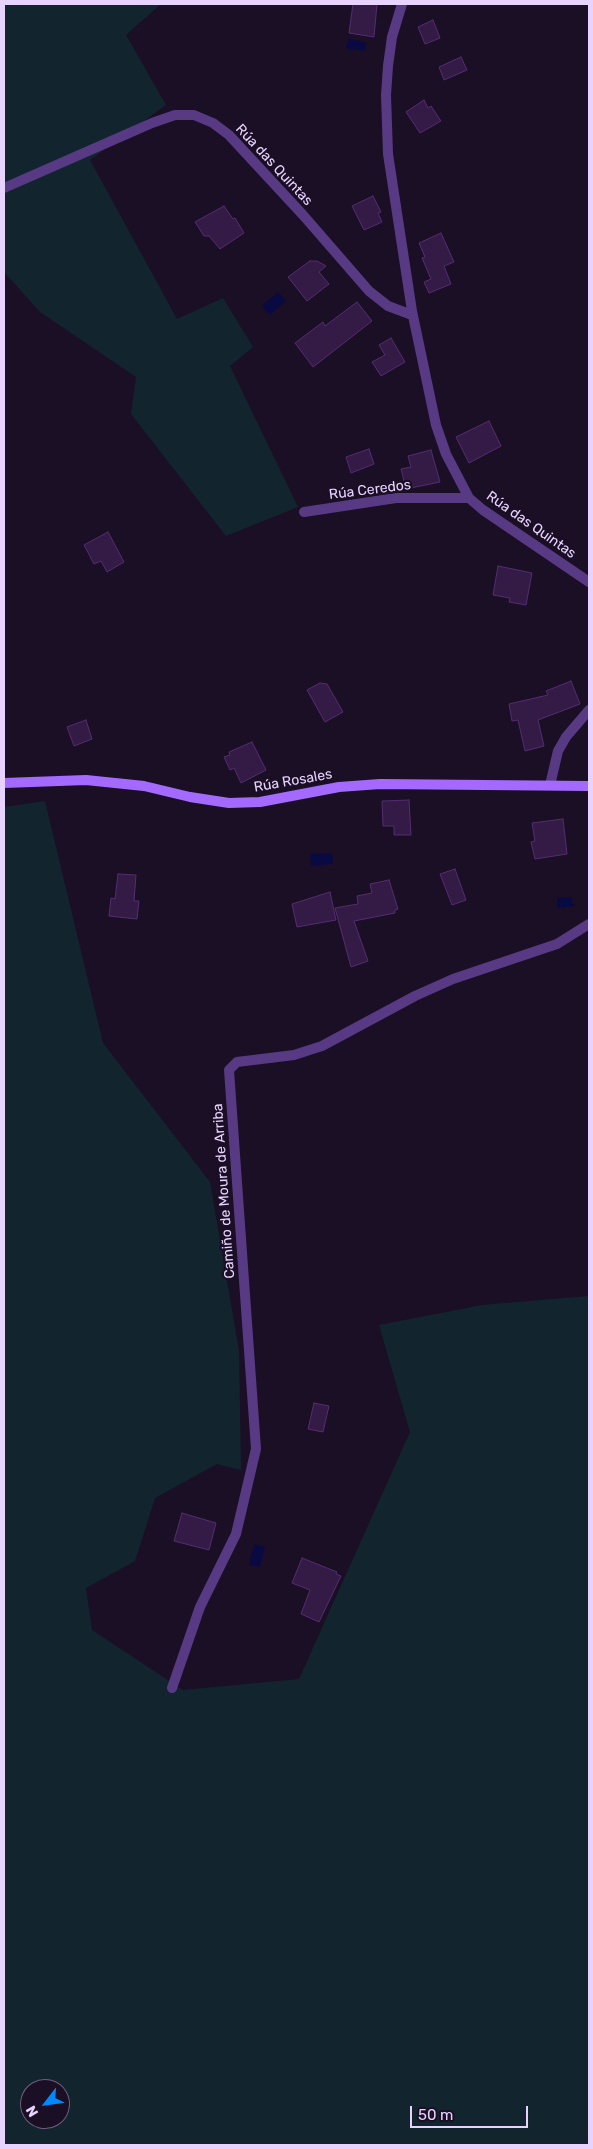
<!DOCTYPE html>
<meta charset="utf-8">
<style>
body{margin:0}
#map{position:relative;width:593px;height:2149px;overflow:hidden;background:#1b0f25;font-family:Rubik,sans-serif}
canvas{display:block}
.frame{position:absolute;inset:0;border:5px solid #e8d3ff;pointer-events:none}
.north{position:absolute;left:20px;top:2079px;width:50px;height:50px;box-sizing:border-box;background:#1b0f25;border:1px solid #6d5d7c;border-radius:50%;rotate:240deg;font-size:14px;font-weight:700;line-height:20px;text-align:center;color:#e8d3ff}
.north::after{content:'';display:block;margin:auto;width:18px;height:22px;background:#0088fe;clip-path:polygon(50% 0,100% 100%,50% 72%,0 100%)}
.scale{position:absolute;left:410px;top:2106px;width:118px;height:22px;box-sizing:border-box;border:2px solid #e8d3ff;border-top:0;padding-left:6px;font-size:15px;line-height:18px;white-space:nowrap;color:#e8d3ff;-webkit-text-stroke:4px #1b0f25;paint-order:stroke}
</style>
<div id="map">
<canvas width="593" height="2149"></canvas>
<div class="frame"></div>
<div class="north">N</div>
<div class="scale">50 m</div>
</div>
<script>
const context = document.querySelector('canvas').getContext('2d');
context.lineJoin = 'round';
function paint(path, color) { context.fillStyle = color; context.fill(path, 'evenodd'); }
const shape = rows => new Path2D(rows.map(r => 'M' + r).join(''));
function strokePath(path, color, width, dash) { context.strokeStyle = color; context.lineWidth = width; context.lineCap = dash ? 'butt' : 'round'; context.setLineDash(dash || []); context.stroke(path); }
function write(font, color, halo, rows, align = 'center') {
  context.font = font + ' Rubik,sans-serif'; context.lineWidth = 4.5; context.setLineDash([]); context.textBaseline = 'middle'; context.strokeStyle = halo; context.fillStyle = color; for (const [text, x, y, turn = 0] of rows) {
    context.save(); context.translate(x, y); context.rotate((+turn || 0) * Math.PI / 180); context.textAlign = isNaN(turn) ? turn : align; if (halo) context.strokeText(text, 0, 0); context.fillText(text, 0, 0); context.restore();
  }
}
const green = shape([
 [4,4,161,4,126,35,166,105,90,160,177,319,223,298,253,347,230,366,298,507,226,536,131,414,136,377,40,312,4,272],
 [45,801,103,1043,210,1182,239,1351,241,1470,217,1464,155,1498,135,1561,86,1588,92,1630,183,1690,299,1679,410,1432,379,1325,482,1305,589,1296,589,2145,4,2145,4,807],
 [30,2089,60,2089,60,2119,30,2119]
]);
const water = shape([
 [348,39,366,42,365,51,346,48],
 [278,292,286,301,270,315,262,306],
 [332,853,333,864,311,866,310,854],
 [572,897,572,904,575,904,575,906,557,908,557,898],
 [254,1544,265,1547,260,1567,249,1565]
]);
const building = shape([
 [353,4,377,4,374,37,349,33,353,4],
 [433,20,440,38,425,44,418,27,433,20],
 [461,57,467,70,444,80,439,67,461,57],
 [424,100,428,108,431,106,441,121,420,133,406,112,424,100],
 [373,196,381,212,378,213,382,222,364,230,352,206,373,196],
 [224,206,233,219,235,218,244,233,220,249,209,236,204,236,195,222,224,206],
 [441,233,454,262,444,266,451,284,429,293,424,282,431,279,422,258,425,257,419,243,441,233],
 [310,261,317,261,326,266,319,272,329,284,307,301,288,277,310,261],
 [357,302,372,321,313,367,295,343,323,322,325,326,357,302],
 [391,338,405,362,381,376,372,362,385,355,379,345,391,338],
 [489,421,501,446,469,463,456,437,489,421],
 [369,449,374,464,351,473,346,457,369,449],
 [431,450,440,482,406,489,401,469,411,467,408,456,431,450],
 [108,532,124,562,107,572,101,561,94,564,84,545,108,532],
 [498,566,532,573,526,605,509,602,510,598,493,595,498,566],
 [571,681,580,704,538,720,544,746,525,751,518,720,512,721,509,704,548,695,546,691,571,681],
 [320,683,327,684,343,712,325,722,307,690,320,683],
 [86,720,92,739,74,746,67,727,86,720],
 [252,742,266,770,241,783,234,768,230,770,224,757,230,755,229,752,252,742],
 [409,800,411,835,394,835,394,826,383,826,382,801,409,800],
 [563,819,567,854,535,859,531,842,535,841,532,823,563,819],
 [455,869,466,900,452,905,440,874,455,869],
 [118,874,136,875,134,901,139,901,137,919,109,916,111,898,115,899,118,874],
 [389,880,398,909,395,910,395,913,354,921,368,961,351,967,335,908,358,904,357,896,372,893,370,884,389,880],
 [330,892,336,920,297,927,292,904,330,892],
 [314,1403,329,1406,323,1432,308,1429,314,1403],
 [182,1513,216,1523,209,1550,174,1541,182,1513],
 [302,1558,337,1572,336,1574,341,1576,319,1622,301,1614,310,1590,292,1583,302,1558]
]);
const street = shape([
 [402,4,392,37,388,66,386,95,388,154,412,311,436,425,446,454,469,498,483,510,589,582],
 [4,188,152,123,175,115,194,115,213,123,229,135,303,215,369,291,388,306,412,315],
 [304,512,396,498,469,498],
 [550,785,558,751,566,737,589,710],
 [172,1688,200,1607,236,1534,256,1449,229,1070,237,1062,294,1055,322,1046,415,996,453,979,557,944,589,924]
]);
const secondary = shape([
 [4,783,86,780,144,786,190,797,229,803,260,802,339,787,380,784,589,786]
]);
const streetNames = [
 ["Rúa das Quintas",274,165,47],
 ["Rúa Ceredos",370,490,-7],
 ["Rúa das Quintas",531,525,35],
 ["Rúa Rosales",293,781,-10],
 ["Camiño de Moura de Arriba",224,1191,-94]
];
paint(green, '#12252f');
paint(water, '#0a0a43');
paint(building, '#331b46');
strokePath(building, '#542d72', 1);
strokePath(street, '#583a84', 10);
strokePath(secondary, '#a46aff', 10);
write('14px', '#e8d3ff', '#1b0f25', streetNames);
</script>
